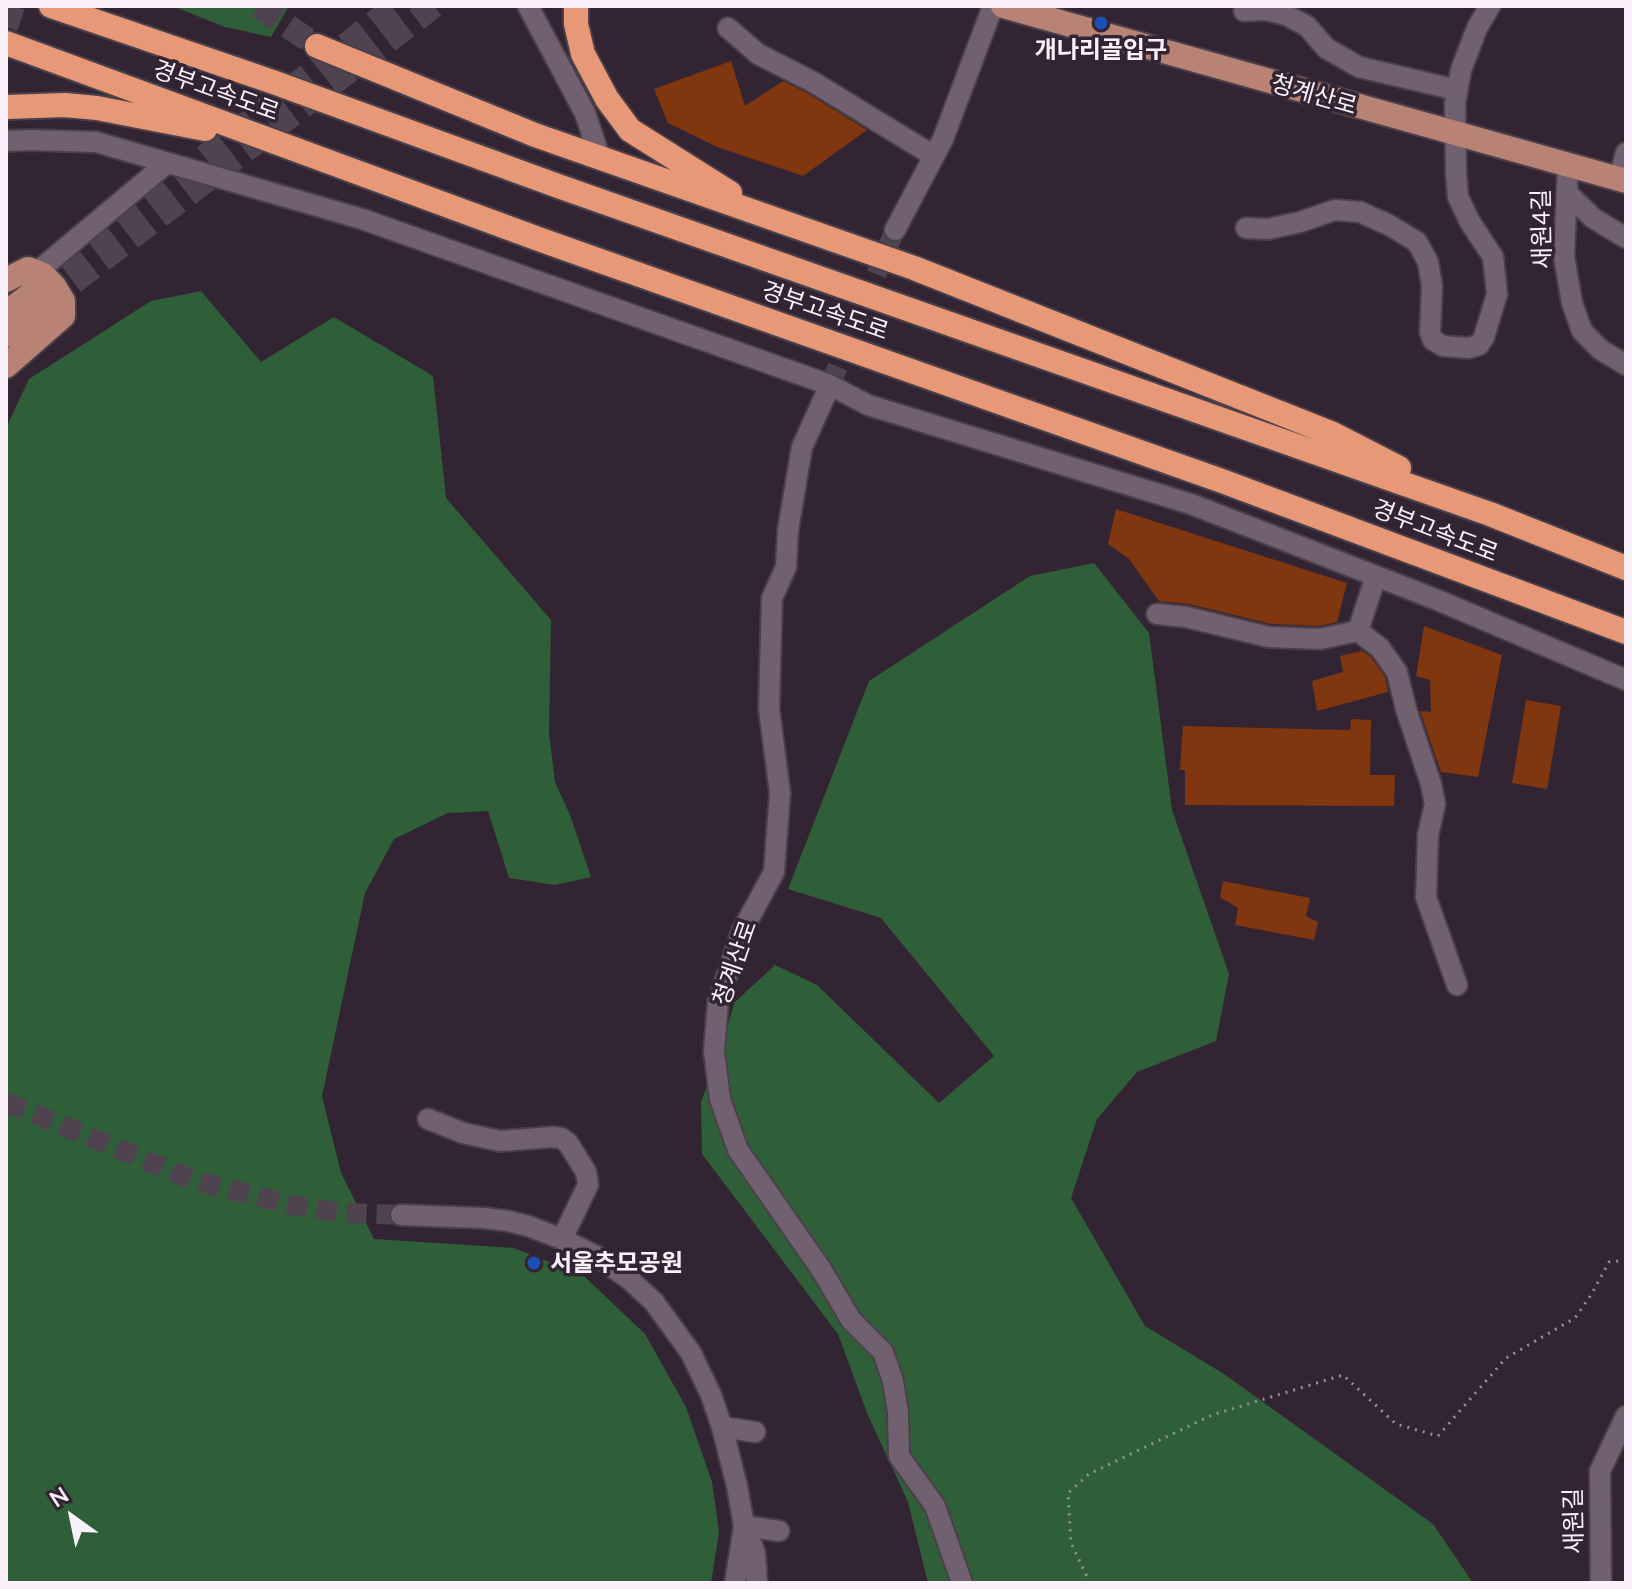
<!DOCTYPE html>
<meta charset="utf-8">
<style>
body{margin:0}
#map{position:relative;width:1632px;height:1589px;overflow:hidden;background:#322432;font-family:Lato,sans-serif}
canvas{display:block}
.frame{position:absolute;inset:0;border:8px solid #faf1fa;pointer-events:none}
.north{position:absolute;left:32px;top:1477px;width:80px;height:80px;-webkit-text-stroke:6px #322432;paint-order:stroke;rotate:327deg;font-size:22px;font-weight:700;line-height:32px;text-align:center;color:#faf1fa}
.north::after{content:'';display:block;margin:auto;width:28px;height:36px;background:#faf1fa;clip-path:polygon(50% 0,100% 100%,50% 72%,0 100%)}
</style>
<div id="map">
<canvas width="1632" height="1589"></canvas>
<div class="frame"></div>
<div class="north">N</div>
</div>
<script>
const context = document.querySelector('canvas').getContext('2d');
context.lineJoin = 'round';
function paint(path, color) { context.fillStyle = color; context.fill(path, 'evenodd'); }
const shape = rows => new Path2D(rows.map(r => 'M' + r).join(''));
function strokePath(path, color, width, dash) { context.strokeStyle = color; context.lineWidth = width; context.lineCap = dash ? 'butt' : 'round'; context.setLineDash(dash || []); context.stroke(path); }
function write(font, color, halo, rows, align = 'center') {
  context.font = font + ' Lato,"Noto Sans KR",sans-serif'; context.lineWidth = 7; context.setLineDash([]); context.textBaseline = 'middle'; context.strokeStyle = halo; context.fillStyle = color; for (const [text, x, y, turn = 0] of rows) {
    context.save(); context.translate(x, y); context.rotate((+turn || 0) * Math.PI / 180); context.textAlign = isNaN(turn) ? turn : align; if (halo) context.strokeText(text, 0, 0); context.fillText(text, 0, 0); context.restore();
  }
}
const green = shape([
 [172,6,289,6,271,37,225,27],
 [201,291,261,362,334,317,433,376,446,498,551,620,549,734,555,782,570,815,591,877,555,885,509,878,488,811,448,813,394,839,365,893,322,1096,341,1173,374,1239,514,1248,584,1276,645,1334,686,1407,712,1482,719,1532,711,1583,6,1583,6,428,29,379,151,301],
 [1094,563,1149,633,1172,810,1229,974,1216,1041,1137,1072,1097,1119,1071,1198,1145,1326,1224,1374,1433,1524,1473,1583,928,1583,908,1502,867,1413,838,1334,702,1154,701,1102,715,1064,735,1002,775,965,817,985,939,1103,994,1056,881,918,788,889,869,681,1030,576]
]);
const building = shape([
 [731,61,745,106,783,81,807,93,867,130,803,176,717,147,668,123,654,89],
 [1116,509,1347,583,1337,622,1319,626,1271,624,1189,604,1159,601,1129,559,1108,544],
 [1424,626,1502,655,1478,777,1441,772,1420,711,1431,712,1430,680,1416,676],
 [1362,651,1371,657,1385,677,1388,692,1317,711,1312,681,1343,672,1340,656],
 [1526,700,1561,706,1547,789,1512,783],
 [1351,719,1371,720,1370,775,1395,775,1394,806,1185,805,1185,770,1180,770,1183,726,1350,730],
 [1223,881,1310,898,1306,916,1318,922,1314,940,1235,925,1238,908,1220,897]
]);
const minorTunnel = shape([
 [830,385,895,230],
 [6,1102,193,1180,291,1205,345,1213,401,1215]
]);
const majorTunnel = shape([
 [35,291,395,6],
 [45,304,434,6]
]);
const highwayTunnel = shape([
 [258,6,317,46],
 [6,27,13,6]
]);
const path = shape([
 [1090,1583,1071,1543,1068,1493,1089,1474,1212,1415,1343,1375,1396,1424,1438,1436,1506,1358,1575,1318,1591,1295,1609,1262,1626,1260]
]);
const minor = shape([
 [528,6,585,113,600,158],
 [1244,11,1266,10,1286,15,1307,26,1326,48,1359,67,1457,90],
 [728,28,758,54,813,82,934,156],
 [6,141,31,140,96,142,362,219,830,385,868,405,1191,504,1435,599,1626,680],
 [1568,165,1564,256,1572,303,1582,331,1601,350,1626,365],
 [1619,179,1626,153],
 [1567,193,1593,218,1626,238],
 [1246,228,1268,229,1300,222,1335,210,1360,212,1389,225,1417,242,1428,262,1432,286,1430,332,1433,340,1443,346,1469,348,1479,345,1484,337,1497,294,1493,257,1470,222,1458,197,1456,174,1455,103,1461,70,1477,28,1490,6],
 [895,230,943,139,993,6],
 [37,272,167,163],
 [830,385,802,447,788,530,786,567,772,598,769,709,780,793,774,872,742,931,718,1002,714,1051,720,1099,738,1150,821,1269,851,1320,883,1352,893,1381,898,1412,899,1456,935,1506,962,1583],
 [1376,576,1358,631,1380,648,1397,672,1406,709,1431,784,1435,804,1428,835,1426,897,1457,985],
 [1157,614,1186,617,1269,637,1320,639,1358,631],
 [428,1119,463,1133,500,1141,553,1137,561,1138,568,1143,586,1172,588,1185,562,1239],
 [401,1215,484,1218,508,1221,528,1226,562,1239,598,1257,629,1279,654,1302,691,1353,711,1395,722,1427,737,1486,744,1526,755,1553,757,1583],
 [722,1427,755,1432],
 [744,1526,779,1531],
 [735,1583,744,1526],
 [1601,1583,1600,1471,1626,1416]
]);
const major = shape([
 [1003,6,1626,181],
 [6,280,28,269,43,275,54,286,63,301,63,316,6,366],
 [6,313,35,291],
 [6,335,45,304]
]);
const highway = shape([
 [51,6,273,82,558,186,1490,514,1626,568],
 [576,6,576,24,583,54,607,99,630,130,730,193],
 [6,43,544,241,1222,481,1626,632],
 [317,46,535,135,914,268,1333,434,1399,468],
 [6,107,65,105,97,108,205,129]
]);
const markers = [
 [1101,23,8,"#1a4fb4"],
 [534,1263,8,"#1a4fb4"]
];
const poiNames = [
 ["개나리골입구",1101,50],
 ["서울추모공원",550,1263,"left"]
];
const streetNames = [
 ["경부고속도로",216,91,20],
 ["청계산로",1314,95,16],
 ["새원4길",1542,229,-91],
 ["경부고속도로",825,311,19],
 ["경부고속도로",1435,531,21],
 ["청계산로",735,963,-71],
 ["새원길",1574,1521,-91]
];
paint(green, '#2f5f39');
paint(building, '#80360e');
strokePath(minorTunnel, '#504350', 20, [20, 10]);
strokePath(majorTunnel, '#504350', 24, [24, 12]);
strokePath(highwayTunnel, '#504350', 24, [24, 12]);
strokePath(minor, '#4b3f4a', 24);
strokePath(major, '#4b3f4a', 28);
strokePath(highway, '#4b3f4a', 28);
strokePath(path, '#9a8e9a', 3, [2, 6]);
strokePath(minor, '#716070', 20);
strokePath(major, '#b88274', 24);
strokePath(highway, '#e79876', 24);
for (const [x, y, r, color] of markers) { const dot = new Path2D(); dot.arc(x, y, r, 0, 2 * Math.PI); context.fillStyle = color; context.fill(dot); strokePath(dot, '#322432', 3); }
write('bold 24px', '#faf1fa', '#322432', poiNames);
write('24px', '#faf1fa', '#322432', streetNames);
</script>
